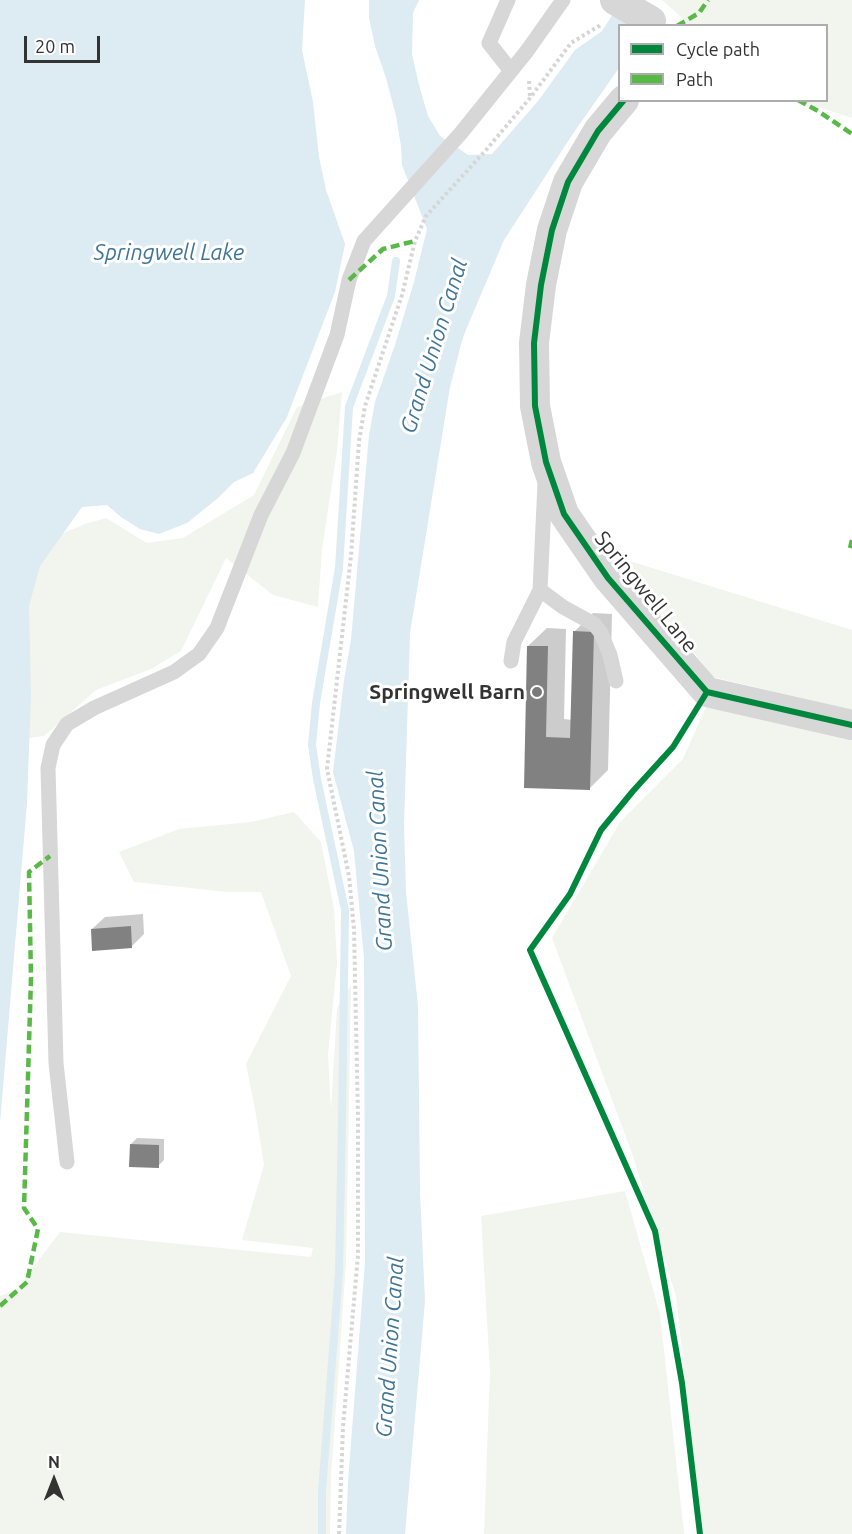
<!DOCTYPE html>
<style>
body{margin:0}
#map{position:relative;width:852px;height:1534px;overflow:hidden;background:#fff;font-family:Ubuntu,sans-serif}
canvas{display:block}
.legend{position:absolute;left:618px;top:24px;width:210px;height:78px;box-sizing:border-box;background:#fff;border:2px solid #adadad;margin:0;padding:8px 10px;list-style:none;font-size:18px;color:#333}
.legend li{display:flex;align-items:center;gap:12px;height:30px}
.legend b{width:30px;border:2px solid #adadad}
.north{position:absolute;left:24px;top:1450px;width:60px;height:60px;-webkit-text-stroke:4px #fff;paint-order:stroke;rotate:0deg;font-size:16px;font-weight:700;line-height:24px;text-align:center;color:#333}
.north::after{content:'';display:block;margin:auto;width:21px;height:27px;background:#333;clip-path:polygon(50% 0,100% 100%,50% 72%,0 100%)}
.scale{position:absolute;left:24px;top:36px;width:76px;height:27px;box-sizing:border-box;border:3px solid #333;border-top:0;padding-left:8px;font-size:18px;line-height:21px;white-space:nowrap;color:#333;-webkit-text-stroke:4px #fff;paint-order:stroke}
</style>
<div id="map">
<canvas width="852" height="1534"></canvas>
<ul class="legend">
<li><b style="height:8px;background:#00873e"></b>Cycle path</li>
<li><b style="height:8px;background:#58b947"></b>Path</li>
</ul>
<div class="north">N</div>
<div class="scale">20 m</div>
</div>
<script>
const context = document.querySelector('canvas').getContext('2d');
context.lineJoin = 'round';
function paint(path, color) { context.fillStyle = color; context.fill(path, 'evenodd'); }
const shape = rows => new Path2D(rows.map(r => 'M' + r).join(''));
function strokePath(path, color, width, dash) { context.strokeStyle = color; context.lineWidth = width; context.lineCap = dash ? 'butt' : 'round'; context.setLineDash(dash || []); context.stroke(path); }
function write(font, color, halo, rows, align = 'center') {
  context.font = font + ' Ubuntu,sans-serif'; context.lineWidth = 6; context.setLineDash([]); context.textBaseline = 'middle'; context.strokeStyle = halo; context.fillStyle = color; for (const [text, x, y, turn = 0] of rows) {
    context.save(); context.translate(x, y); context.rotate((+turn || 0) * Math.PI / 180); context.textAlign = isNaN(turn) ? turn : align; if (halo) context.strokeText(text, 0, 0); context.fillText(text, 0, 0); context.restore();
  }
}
const green = shape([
 [662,0,852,0,852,118,800,101,826,100,826,26,690,25],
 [342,392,337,451,322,549,318,607,273,595,226,558,181,651,151,669,96,690,44,736,3,741,24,550,85,524,106,518,147,543,183,538,254,495,297,407],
 [620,558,852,630,852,710,713,677],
 [715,686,852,718,852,1534,704,1534,694,1464,676,1296,633,1156,552,938,620,822,683,759],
 [294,812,321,842,334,909,337,963,328,1054,331,1110,337,1008,351,985,346,1263,331,1477,330,1534,0,1534,0,1296,17,1289,60,1232,311,1257,313,1248,242,1240,264,1165,255,1109,246,1064,291,976,261,892,228,892,134,882,119,852,179,829,251,822],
 [625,1191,660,1314,684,1534,484,1534,490,1372,481,1216]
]);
const water = shape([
 [0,0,305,0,302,50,313,102,319,157,326,190,345,244,335,292,287,417,253,473,234,482,218,498,187,523,159,534,140,529,121,517,107,505,82,507,40,566,29,606,31,695,27,803,0,1123],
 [369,0,419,0,413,13,412,54,419,85,428,116,440,136,468,155,492,154,538,101,575,50,602,31,622,0,646,0,630,25,620,26,619,68,572,135,504,240,463,337,450,387,410,633,404,825,406,892,418,1006,420,1193,425,1301,405,1534,346,1534,348,1482,365,1262,364,958,354,851,333,772,344,680,351,640,369,435,375,402,395,345,414,282,427,229,402,165,401,146,396,116,386,78,375,46,369,18]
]);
const shadow = shape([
 [593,613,612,614,608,770,590,788,525,786,528,646,547,628,566,629,564,719,572,720,574,632],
 [143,914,144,934,132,946,92,929,105,917],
 [137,1138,164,1139,164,1160,158,1166,131,1144]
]);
const stream = shape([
 [322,1534,322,1491,339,1272,342,1121,345,910,317,779,312,745,316,703,339,568,349,407,391,296,396,261]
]);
const building = shape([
 [573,631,594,632,590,790,524,788,527,646,548,646,546,737,570,738],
 [131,926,132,948,92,951,91,929],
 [130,1144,159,1145,159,1168,129,1167]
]);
const path = shape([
 [529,81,530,97],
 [339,1534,343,1427,358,1255,358,1117,354,929,349,876,327,769,351,556,359,441,365,406,402,295,415,241,426,216,486,150,530,98,571,43,599,26,601,24]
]);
const service = shape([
 [508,0,489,43,511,71],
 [545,483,540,590,563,607,594,624,601,633,610,655,616,681],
 [511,661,514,642,540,590],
 [67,1162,56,1063,48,768,53,745,67,724,94,708,174,672,199,654,217,628,261,515,293,453,337,335,349,280,364,241,461,133,527,51,563,0]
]);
const minor = shape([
 [624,100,598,131,568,182,552,230,541,285,534,343,535,406,546,462,564,514,608,578,707,692,852,725]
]);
const minorBridge = shape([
 [615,0,651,21]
]);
const quiet = shape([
 [677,26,699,13,708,0],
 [798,100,818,111,852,134],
 [349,280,383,249,415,241],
 [850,548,852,540],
 [0,1306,27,1282,38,1229,24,1208,31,978,29,872,50,856]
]);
const cycleway = shape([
 [624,100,598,131,568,182,552,230,541,285,534,343,535,406,546,462,564,514,608,578,707,692,852,725],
 [700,1534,682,1383,655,1231,530,950,570,894,601,830,633,791,673,747,707,692]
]);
const markers = [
 [537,692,6,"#7a7a7a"]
];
const streetNames = [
 ["Springwell Lane",646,592,51]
];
const poiNames = [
 ["Springwell Barn",525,692]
];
const waterNames = [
 ["Springwell Lake",169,253],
 ["Grand Union Canal",434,346,-73],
 ["Grand Union Canal",380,861,-93],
 ["Grand Union Canal",390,1347,-86]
];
paint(green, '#f1f5ed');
paint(water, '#ddebf3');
paint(shadow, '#0003');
strokePath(stream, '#ddebf3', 8);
paint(building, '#818181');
strokePath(path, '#d6d6d6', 4, [3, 3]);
strokePath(service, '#d7d7d7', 15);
strokePath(minor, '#d7d7d7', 30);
strokePath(minorBridge, '#d7d7d7', 30);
strokePath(quiet, '#58b947', 4.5, [9, 4.5]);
strokePath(cycleway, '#00873e', 6);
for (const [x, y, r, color] of markers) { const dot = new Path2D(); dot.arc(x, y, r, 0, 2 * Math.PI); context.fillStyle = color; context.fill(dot); strokePath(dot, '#fff', 2); }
write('21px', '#333', '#fff', streetNames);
write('bold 21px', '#333', '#fff', poiNames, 'right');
write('italic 22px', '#3f7597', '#fff', waterNames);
</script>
